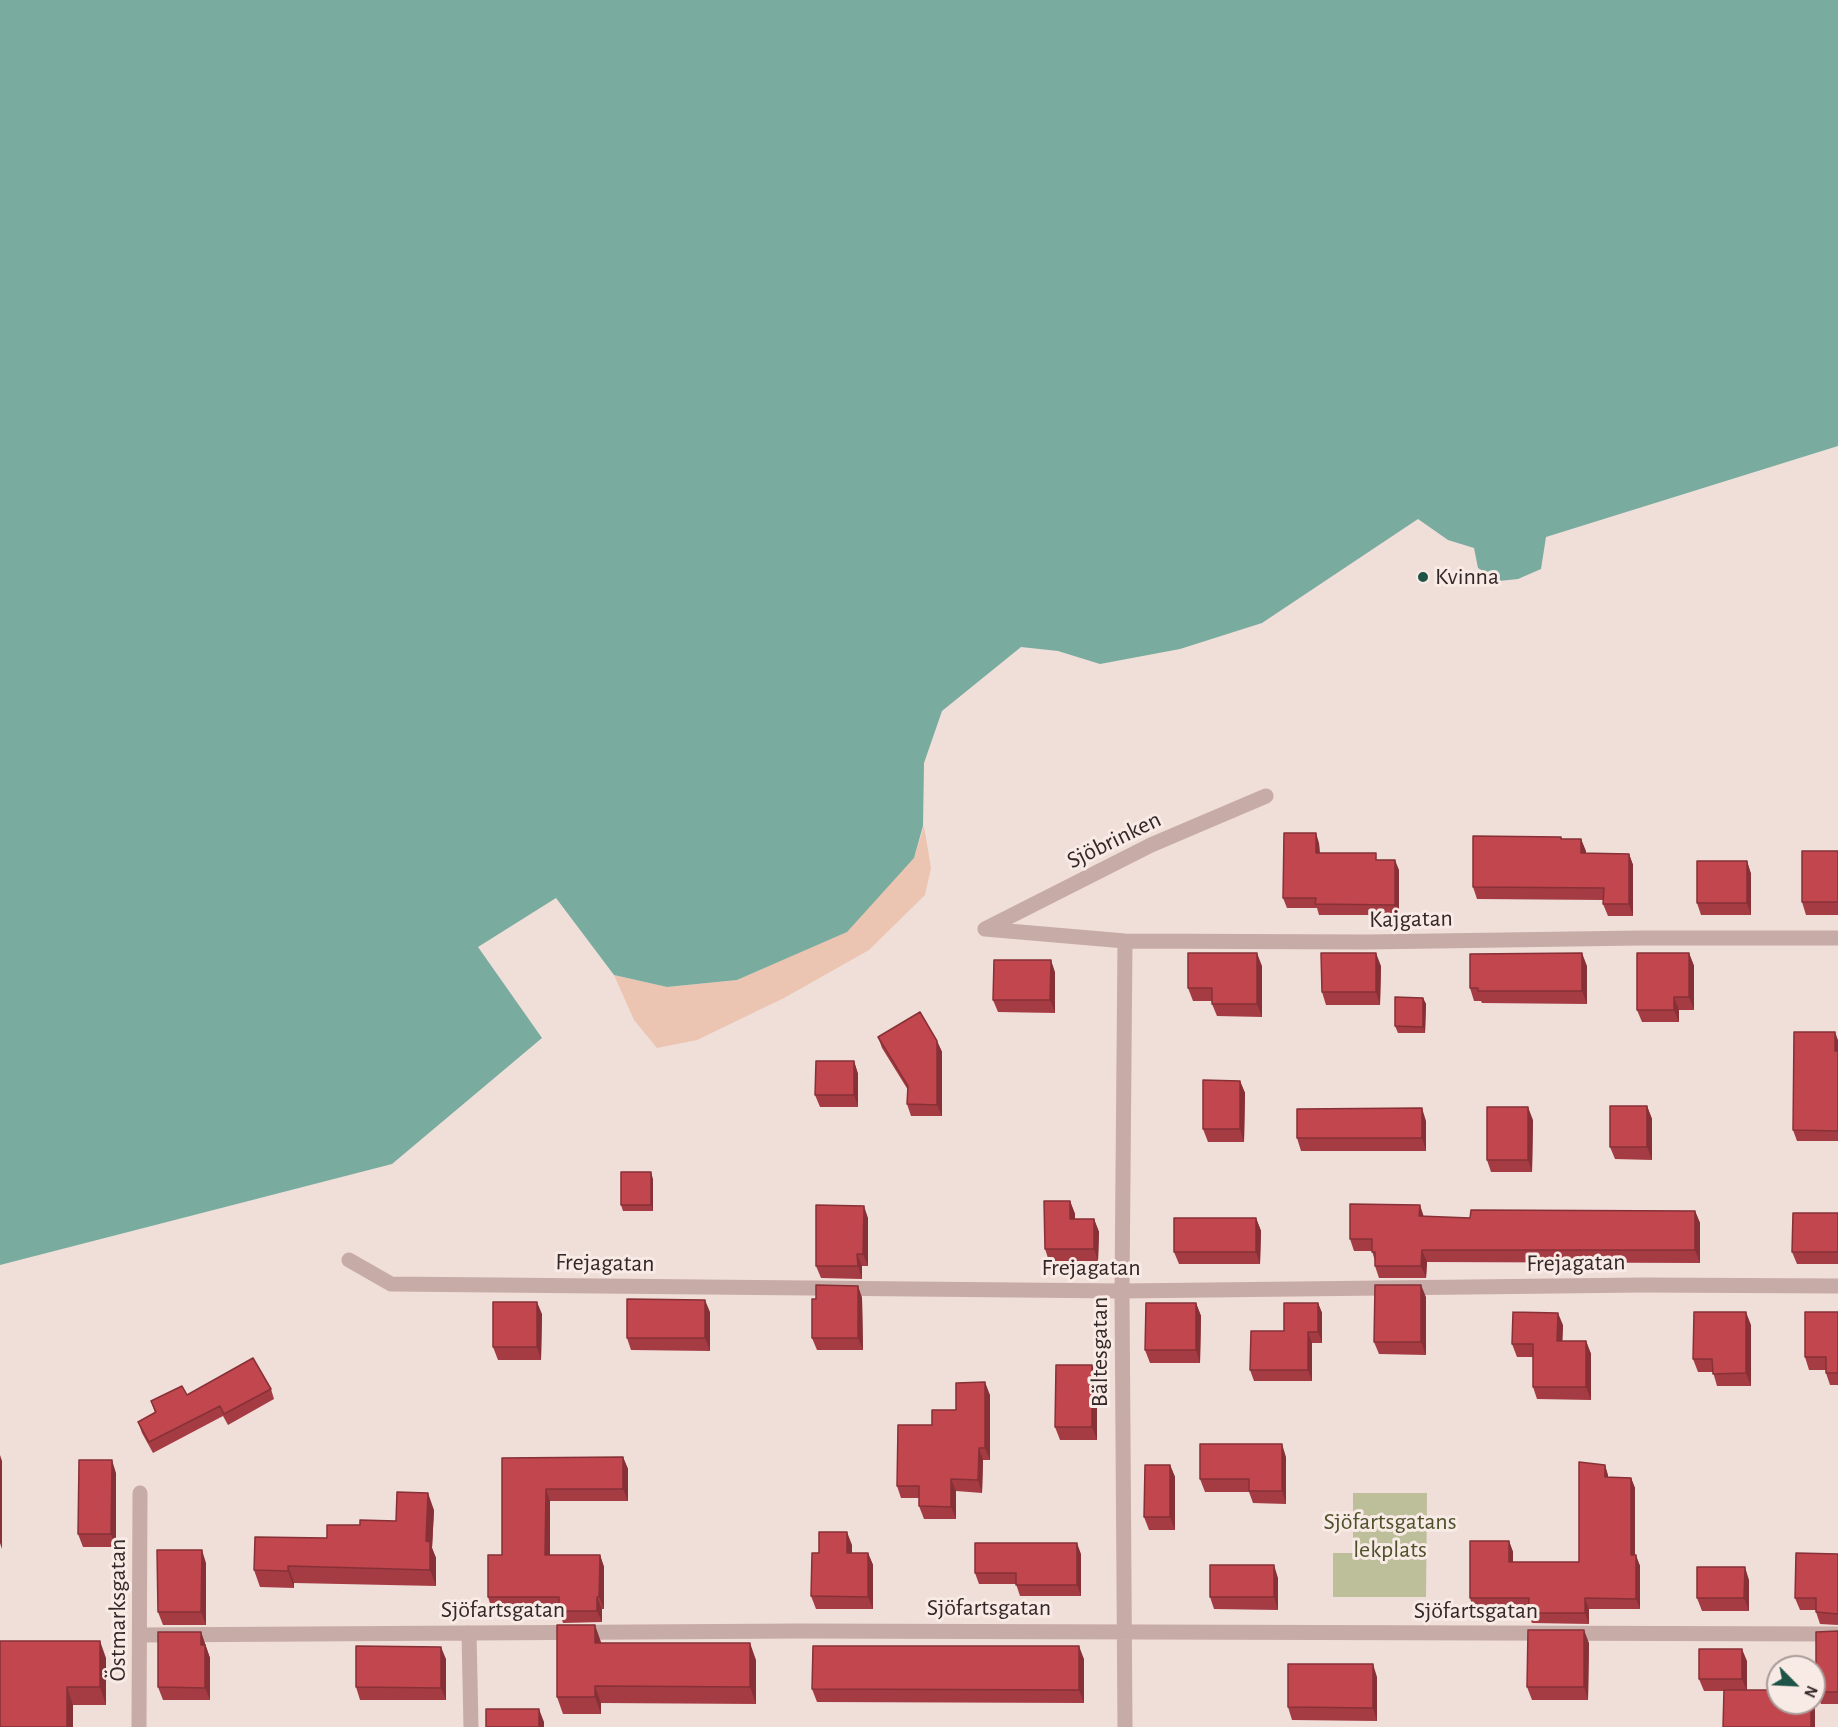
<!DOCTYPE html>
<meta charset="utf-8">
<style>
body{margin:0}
#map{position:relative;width:1838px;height:1727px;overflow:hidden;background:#f0ded9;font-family:"Alegreya Sans",sans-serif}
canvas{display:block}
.north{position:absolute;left:1766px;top:1655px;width:60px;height:60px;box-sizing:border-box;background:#f8eae5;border:2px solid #aa9c99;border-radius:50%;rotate:114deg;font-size:16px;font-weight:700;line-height:24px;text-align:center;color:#342727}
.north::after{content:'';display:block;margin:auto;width:21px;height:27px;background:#1e5347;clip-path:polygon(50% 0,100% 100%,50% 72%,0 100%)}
</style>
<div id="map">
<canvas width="1838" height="1727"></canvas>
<div class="north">N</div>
</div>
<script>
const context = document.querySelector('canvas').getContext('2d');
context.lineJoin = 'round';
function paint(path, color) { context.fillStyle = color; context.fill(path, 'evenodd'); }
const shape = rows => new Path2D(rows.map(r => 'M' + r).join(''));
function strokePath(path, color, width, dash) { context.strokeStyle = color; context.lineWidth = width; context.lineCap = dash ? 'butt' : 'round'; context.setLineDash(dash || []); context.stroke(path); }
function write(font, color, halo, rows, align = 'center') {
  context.font = font + ' "Alegreya Sans",sans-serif'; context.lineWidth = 6; context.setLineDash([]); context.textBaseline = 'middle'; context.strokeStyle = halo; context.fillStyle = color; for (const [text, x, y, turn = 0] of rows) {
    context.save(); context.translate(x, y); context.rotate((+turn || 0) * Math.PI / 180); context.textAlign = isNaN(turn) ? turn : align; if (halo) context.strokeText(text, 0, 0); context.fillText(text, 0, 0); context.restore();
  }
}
const green = shape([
 [1353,1493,1427,1493,1426,1597,1333,1597,1333,1553,1353,1553]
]);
const sand = shape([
 [924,826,931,868,925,895,869,950,784,998,697,1040,657,1048,634,1020,614,975,667,987,737,980,846,932,914,858]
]);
const water = shape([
 [0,0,1838,0,1838,446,1546,537,1541,569,1518,579,1499,581,1478,568,1474,548,1448,540,1418,519,1262,623,1180,649,1100,664,1058,651,1021,647,942,711,924,763,923,826,914,858,847,932,737,980,667,987,614,975,556,898,478,947,542,1038,392,1164,0,1265]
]);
const minor = shape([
 [985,929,1125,941,1366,942,1640,938,1838,938],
 [985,929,1151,845,1266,796],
 [1125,941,1122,1291,1125,1727],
 [349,1260,391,1284,1122,1291,1642,1285,1838,1286],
 [469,1633,471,1727],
 [141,1635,800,1631,1838,1634],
 [139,1727,140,1493]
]);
const wall = shape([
 [1561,837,1562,839,1581,839,1586,853,1629,854,1633,865,1633,916,1608,916,1603,904,1604,900,1477,899,1473,887],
 [1319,843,1320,853,1379,860,1399,870,1399,915,1319,915,1317,908,1287,908,1283,898],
 [1838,851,1838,915,1806,915,1802,902],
 [1747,861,1751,874,1751,915,1701,915,1697,903],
 [1689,953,1694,966,1694,1010,1679,1010,1679,1022,1642,1022,1637,1010],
 [1262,966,1262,1017,1217,1016,1212,1004,1212,1001,1193,1001,1188,988],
 [1381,966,1380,1005,1326,1005,1322,992],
 [1587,966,1587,1004,1482,1003,1481,1001,1474,1001,1470,988],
 [1055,972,1055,1013,998,1012,993,1000],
 [1423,998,1426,1004,1425,1033,1398,1033,1395,1026],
 [878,1037,937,1041,942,1052,942,1116,911,1116,907,1104,908,1090,882,1048],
 [1838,1040,1838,1141,1797,1141,1793,1130],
 [854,1061,858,1074,858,1107,820,1107,815,1095],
 [1240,1081,1245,1093,1244,1142,1208,1142,1203,1129],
 [1647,1106,1652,1119,1652,1160,1615,1159,1610,1147],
 [1533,1120,1532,1172,1491,1172,1487,1160],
 [1426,1121,1426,1151,1301,1151,1297,1138],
 [653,1179,653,1211,623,1211,621,1205],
 [1070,1201,1075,1214,1075,1219,1094,1219,1099,1232,1098,1261,1049,1261,1045,1249],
 [1695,1211,1700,1223,1700,1263,1427,1262,1426,1278,1379,1278,1375,1266,1375,1261,1372,1251,1354,1251,1350,1239,1424,1217,1470,1218],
 [1838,1213,1838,1264,1797,1264,1792,1252],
 [868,1218,868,1266,862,1266,862,1279,821,1278,816,1266],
 [1256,1218,1261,1231,1260,1264,1179,1264,1174,1252],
 [858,1286,862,1298,863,1350,817,1350,812,1338,816,1299],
 [1426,1297,1426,1355,1379,1354,1374,1342],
 [1196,1303,1201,1316,1200,1363,1150,1363,1145,1350],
 [1318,1303,1322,1313,1322,1343,1312,1343,1312,1381,1254,1381,1250,1370,1284,1331],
 [710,1312,710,1351,631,1350,627,1338],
 [1838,1312,1838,1385,1830,1385,1826,1373,1826,1370,1809,1370,1805,1357],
 [542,1314,541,1360,498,1360,493,1347],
 [1563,1325,1562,1341,1586,1341,1591,1354,1591,1400,1537,1399,1533,1387,1533,1357,1517,1357,1512,1344],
 [1751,1325,1751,1386,1717,1386,1713,1372,1698,1372,1693,1359],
 [1097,1377,1097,1440,1060,1440,1055,1427],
 [271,1389,274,1399,228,1425,223,1416,153,1453,142,1433,138,1422,155,1413,151,1401,187,1395],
 [990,1395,990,1460,983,1460,982,1493,956,1491,956,1519,924,1519,919,1506,919,1498,901,1498,897,1486,932,1425,956,1410],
 [623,1457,628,1469,628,1501,550,1501,550,1555,600,1555,604,1567,604,1609,602,1609,602,1622,563,1623,559,1609,492,1609,488,1597,502,1555,502,1458],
 [1286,1457,1286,1504,1253,1503,1249,1492,1205,1492,1200,1479],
 [1170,1465,1175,1477,1175,1530,1149,1530,1144,1517],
 [1605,1465,1608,1477,1631,1478,1635,1488,1635,1555,1640,1566,1640,1609,1589,1609,1589,1624,1532,1623,1528,1613,1528,1609,1473,1608,1470,1598,1509,1541,1513,1552,1513,1562,1579,1562],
 [116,1473,116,1547,83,1547,78,1534],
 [434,1510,432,1548,436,1558,436,1586,294,1583,294,1588,260,1587,254,1570,327,1538,360,1525,396,1521],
 [852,1545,852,1553,868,1553,873,1565,873,1609,816,1609,811,1596,819,1553],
 [1081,1554,1081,1596,1020,1596,1016,1584,979,1584,975,1573],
 [1838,1554,1838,1625,1820,1624,1816,1612,1816,1610,1800,1610,1795,1598],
 [206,1563,206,1625,163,1625,158,1612],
 [1278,1578,1278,1610,1214,1609,1210,1597],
 [1749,1580,1749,1611,1702,1611,1697,1598],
 [1838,1631,1838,1704,1821,1704,1816,1692],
 [201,1632,210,1658,210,1700,163,1700,158,1687],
 [601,1643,756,1660,756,1704,601,1703,601,1714,563,1714,557,1697],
 [1589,1643,1588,1700,1532,1700,1527,1687],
 [106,1658,106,1705,73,1705,0,1727],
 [446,1659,446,1700,360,1700,356,1687],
 [1084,1659,1084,1703,817,1702,812,1689],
 [1747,1661,1747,1690,1815,1700,1724,1691,1704,1691,1699,1679],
 [1377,1677,1377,1721,1292,1720,1288,1707]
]);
const shadedWall = shape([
 [1316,833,1319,843,1320,863,1316,853],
 [1581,839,1586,851,1586,865,1581,853],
 [1629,854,1633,865,1633,916,1629,904],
 [1395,860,1399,870,1399,915,1395,905],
 [1747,861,1751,874,1751,915,1747,903],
 [1257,953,1262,966,1262,1017,1257,1004],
 [1376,953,1381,966,1380,1005,1376,992],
 [1582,953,1587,966,1587,1004,1582,991],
 [1689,953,1694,966,1694,1010,1689,997],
 [1051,960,1055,972,1055,1013,1050,1000],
 [1674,997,1679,1010,1679,1022,1674,1010],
 [1423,998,1426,1004,1425,1033,1423,1027],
 [1835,1032,1838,1040,1838,1060,1835,1051],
 [937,1041,942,1052,942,1116,937,1105],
 [854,1061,858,1074,858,1107,854,1095],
 [1240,1081,1245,1093,1244,1142,1240,1129],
 [1647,1106,1652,1119,1652,1160,1647,1147],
 [1528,1107,1533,1120,1532,1172,1528,1160],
 [1422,1108,1426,1121,1426,1151,1422,1138],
 [651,1172,653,1179,653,1211,651,1205],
 [1070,1201,1075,1214,1075,1232,1070,1219],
 [1420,1205,1424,1217,1419,1216],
 [864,1206,868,1218,868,1266,863,1254],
 [1695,1211,1700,1223,1700,1263,1695,1250],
 [1256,1218,1261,1231,1260,1264,1256,1252],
 [1094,1219,1099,1232,1098,1261,1094,1249],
 [1422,1250,1427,1262,1426,1278,1421,1266],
 [857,1254,862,1266,862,1279,858,1266],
 [1421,1285,1426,1297,1426,1355,1421,1342],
 [858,1286,862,1298,863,1350,858,1338],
 [705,1300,710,1312,710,1351,705,1338],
 [537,1302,542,1314,541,1360,537,1347],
 [1196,1303,1201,1316,1200,1363,1196,1350],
 [1318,1303,1322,1313,1322,1343,1318,1332],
 [1746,1312,1751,1325,1751,1386,1746,1373],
 [1558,1313,1563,1325,1562,1354,1557,1341],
 [1308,1332,1312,1343,1312,1381,1308,1370],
 [1586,1341,1591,1354,1591,1400,1586,1387],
 [1092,1365,1097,1377,1097,1440,1092,1427],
 [985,1382,990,1395,990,1460,985,1448],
 [1282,1444,1286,1457,1286,1504,1282,1491],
 [979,1448,983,1460,982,1493,978,1480],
 [0,1455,2,1461,2,1549,0,1543],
 [623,1457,628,1469,628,1501,623,1489],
 [112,1460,116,1473,116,1547,111,1534],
 [1170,1465,1175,1477,1175,1530,1170,1517],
 [1605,1465,1608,1475,1608,1488,1605,1477],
 [1631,1478,1635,1488,1635,1566,1631,1555],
 [951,1479,956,1491,956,1519,951,1507],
 [546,1489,550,1501,550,1567,545,1555],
 [428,1493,434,1510,432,1548,436,1558,436,1586,430,1570,426,1541],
 [847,1532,852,1545,852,1565,847,1553],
 [1509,1541,1513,1552,1513,1572,1509,1562],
 [1077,1543,1081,1554,1081,1596,1077,1585],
 [202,1550,206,1563,206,1625,201,1612],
 [868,1553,873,1565,873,1609,868,1597],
 [600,1555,604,1567,604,1609,599,1597],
 [1636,1555,1640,1566,1640,1609,1636,1599],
 [1274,1565,1278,1578,1278,1610,1274,1597],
 [288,1566,294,1583,294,1588,288,1571],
 [1745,1567,1749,1580,1749,1611,1744,1598],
 [597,1597,602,1609,602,1622,597,1611],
 [1585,1598,1589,1609,1589,1624,1585,1613],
 [595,1625,601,1642,601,1659,595,1643],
 [1584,1630,1589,1643,1588,1700,1584,1687],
 [201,1632,210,1658,210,1700,205,1688,201,1645],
 [100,1641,106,1658,106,1705,100,1687],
 [750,1643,756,1660,756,1704,750,1687],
 [1079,1646,1084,1659,1084,1703,1079,1690],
 [441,1647,446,1659,446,1700,441,1688],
 [1742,1649,1747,1661,1747,1691,1742,1679],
 [1373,1664,1377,1677,1377,1721,1373,1708],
 [595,1686,601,1703,601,1714,595,1697],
 [67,1687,73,1705,73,1727,67,1727],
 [1814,1697,1815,1700,1815,1727,1811,1727,1811,1703,1814,1703],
 [539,1709,544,1722,544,1727,539,1727]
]);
const building = shape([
 [1284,833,1316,833,1316,853,1376,853,1376,860,1395,860,1395,905,1315,904,1316,898,1283,898,1284,833],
 [1473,836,1561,837,1561,839,1581,839,1581,853,1629,854,1629,904,1603,904,1604,888,1473,887,1473,836],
 [1802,851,1838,851,1838,902,1802,902,1802,851],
 [1697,861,1747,861,1747,903,1697,903,1697,861],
 [1188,953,1257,953,1257,1004,1212,1004,1212,988,1188,988,1188,953],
 [1321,953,1376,953,1376,992,1322,992,1321,953],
 [1582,953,1582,991,1478,991,1478,988,1470,988,1470,954,1582,953],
 [1637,953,1689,953,1689,997,1674,997,1674,1010,1637,1010,1637,953],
 [994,960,1051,960,1050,1000,993,1000,994,960],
 [1395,997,1423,998,1423,1027,1395,1026,1395,997],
 [920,1012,937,1041,937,1105,907,1104,908,1086,878,1037,920,1012],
 [1794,1032,1835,1032,1835,1051,1838,1051,1838,1131,1793,1130,1794,1032],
 [816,1061,854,1061,854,1095,815,1095,816,1061],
 [1203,1080,1240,1081,1240,1129,1203,1129,1203,1080],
 [1610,1106,1647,1106,1647,1147,1610,1147,1610,1106],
 [1487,1107,1528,1107,1528,1160,1487,1160,1487,1107],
 [1422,1108,1422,1138,1297,1138,1297,1109,1422,1108],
 [621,1172,651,1172,651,1205,621,1205,621,1172],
 [1044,1201,1070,1201,1070,1219,1094,1219,1094,1249,1045,1249,1044,1201],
 [1350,1204,1420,1205,1419,1216,1470,1218,1471,1210,1695,1211,1695,1250,1422,1250,1421,1266,1375,1266,1375,1252,1372,1252,1372,1239,1350,1239,1350,1204],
 [816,1205,864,1206,863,1254,857,1254,858,1266,816,1266,816,1205],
 [1793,1213,1838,1213,1838,1252,1792,1252,1793,1213],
 [1174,1218,1256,1218,1256,1252,1174,1252,1174,1218],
 [816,1285,858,1286,858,1338,812,1338,812,1299,816,1299,816,1285],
 [1375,1285,1421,1285,1421,1342,1374,1342,1375,1285],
 [627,1299,705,1300,705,1338,627,1338,627,1299],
 [493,1302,537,1302,537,1347,493,1347,493,1302],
 [1146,1303,1196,1303,1196,1350,1145,1350,1146,1303],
 [1284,1303,1318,1303,1318,1332,1308,1332,1308,1370,1250,1370,1251,1331,1284,1331,1284,1303],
 [1513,1312,1558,1313,1557,1341,1586,1341,1586,1387,1533,1387,1533,1344,1512,1344,1513,1312],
 [1694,1312,1746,1312,1746,1373,1713,1374,1712,1359,1693,1359,1694,1312],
 [1805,1312,1838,1312,1838,1373,1826,1373,1826,1357,1805,1357,1805,1312],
 [253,1358,271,1389,224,1414,220,1406,149,1442,138,1422,156,1412,151,1401,182,1386,187,1395,253,1358],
 [1056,1365,1092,1365,1092,1427,1055,1427,1056,1365],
 [985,1382,985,1448,979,1448,978,1480,951,1479,951,1507,919,1506,919,1486,897,1486,898,1425,932,1425,932,1410,956,1410,956,1383,985,1382],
 [1200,1444,1282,1444,1282,1491,1249,1491,1249,1479,1200,1479,1200,1444],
 [623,1457,623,1489,546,1489,545,1555,600,1555,599,1597,597,1597,597,1611,559,1611,559,1597,488,1597,488,1555,502,1555,502,1458,623,1457],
 [79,1460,112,1460,111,1534,78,1534,79,1460],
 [1579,1462,1605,1465,1605,1477,1631,1478,1631,1555,1636,1555,1636,1599,1585,1598,1585,1613,1528,1613,1529,1598,1470,1598,1470,1541,1509,1541,1509,1562,1579,1562,1579,1462],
 [1145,1465,1170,1465,1170,1517,1144,1517,1145,1465],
 [397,1492,428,1493,426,1541,430,1542,430,1570,288,1566,288,1571,254,1570,255,1537,327,1538,327,1525,360,1525,360,1520,396,1521,397,1492],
 [819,1532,847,1532,847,1553,868,1553,868,1597,811,1596,812,1553,819,1553,819,1532],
 [975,1543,1077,1543,1077,1585,1016,1585,1016,1573,975,1573,975,1543],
 [157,1550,202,1550,201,1612,158,1612,157,1550],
 [1796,1553,1838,1554,1838,1614,1816,1612,1816,1598,1795,1598,1796,1553],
 [1210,1565,1274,1565,1274,1597,1210,1597,1210,1565],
 [1697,1567,1745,1567,1744,1598,1697,1598,1697,1567],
 [557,1625,595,1625,595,1643,750,1643,750,1687,595,1686,595,1697,557,1697,557,1625],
 [1528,1630,1584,1630,1584,1687,1527,1687,1528,1630],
 [1838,1631,1838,1692,1816,1692,1816,1632,1838,1631],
 [158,1632,201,1632,201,1645,205,1645,205,1688,158,1687,158,1632],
 [0,1641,100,1641,100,1687,67,1687,67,1727,0,1727,0,1641],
 [356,1646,441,1647,441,1688,356,1687,356,1646],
 [813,1646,1079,1646,1079,1690,812,1689,813,1646],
 [1699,1649,1742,1649,1742,1679,1699,1679,1699,1649],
 [1288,1664,1373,1664,1373,1708,1288,1707,1288,1664],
 [1724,1690,1778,1690,1778,1703,1811,1703,1811,1727,1723,1727,1724,1690],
 [486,1709,539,1709,539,1727,486,1727,486,1709]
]);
const markers = [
 [1423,577,6,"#1e5347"]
];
const poiNames = [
 ["Kvinna",1435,577]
];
const streetNames = [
 ["Sjöbrinken",1114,840,-26],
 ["Kajgatan",1411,919,-1],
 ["Frejagatan",605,1263,1],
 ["Frejagatan",1576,1263,-1],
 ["Frejagatan",1091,1268],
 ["Bältesgatan",1100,1352,-90],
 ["Sjöfartsgatan",989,1608],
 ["Östmarksgatan",118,1610,-90],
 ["Sjöfartsgatan",503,1610],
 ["Sjöfartsgatan",1476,1611]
];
const parkNames = [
 ["Sjöfartsgatans",1390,1522],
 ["lekplats",1390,1550]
];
paint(green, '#bdbe9a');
paint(sand, '#ebc5b1');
paint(water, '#79ac9f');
strokePath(minor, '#c7aba6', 15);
paint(wall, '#a63c43');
paint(shadedWall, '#873137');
paint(building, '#c1464e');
strokePath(building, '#873137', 1.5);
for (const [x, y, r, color] of markers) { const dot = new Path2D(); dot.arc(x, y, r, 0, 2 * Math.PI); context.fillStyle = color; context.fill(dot); strokePath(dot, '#f8eae5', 2); }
write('24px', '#342727', '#f8eae5', poiNames, 'left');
write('24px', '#342727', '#f8eae5', streetNames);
write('24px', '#4f512b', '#f8eae5', parkNames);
</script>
